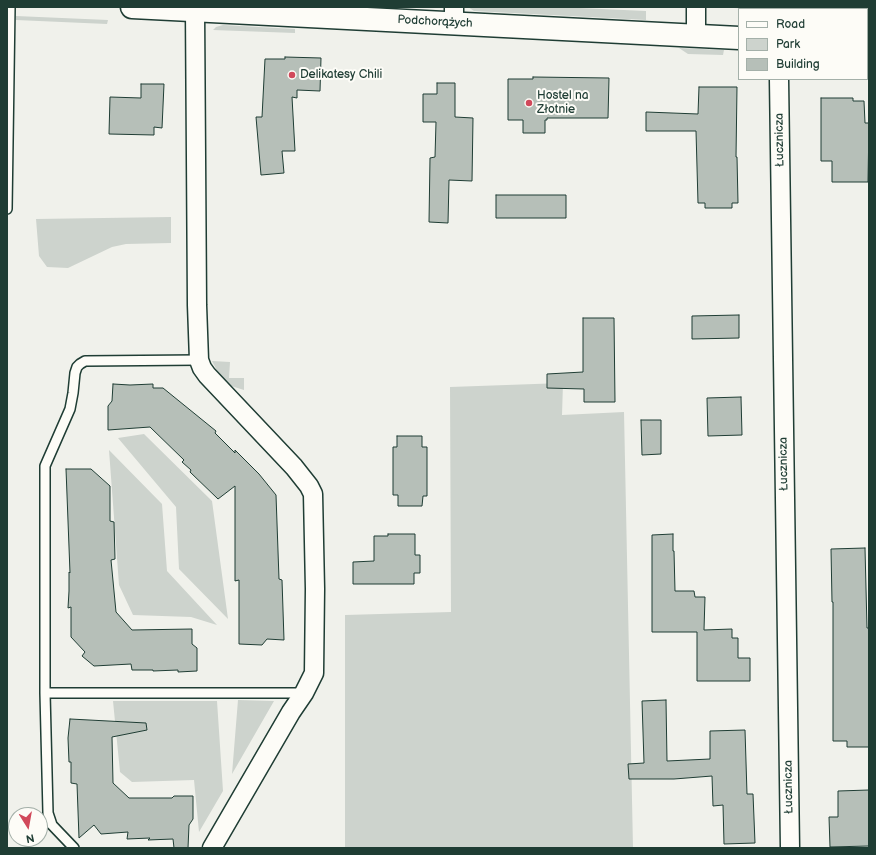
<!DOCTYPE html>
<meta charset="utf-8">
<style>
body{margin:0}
#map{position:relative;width:876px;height:855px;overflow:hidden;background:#f0f1eb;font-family:"Balsamiq Sans",sans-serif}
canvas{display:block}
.frame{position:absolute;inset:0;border:8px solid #1f3d34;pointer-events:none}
.legend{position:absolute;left:738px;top:8px;width:130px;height:72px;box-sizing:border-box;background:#fdfcf7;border:1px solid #a4b0a9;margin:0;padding:5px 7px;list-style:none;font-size:12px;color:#1f3d34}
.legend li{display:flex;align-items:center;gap:8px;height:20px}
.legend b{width:20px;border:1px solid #a4b0a9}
.north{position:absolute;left:8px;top:807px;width:40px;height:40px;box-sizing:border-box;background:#fdfcf7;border:1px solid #a4b0a9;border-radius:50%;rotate:169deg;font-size:11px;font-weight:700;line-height:16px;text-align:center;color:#1f3d34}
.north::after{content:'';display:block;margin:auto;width:14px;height:18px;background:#d1495b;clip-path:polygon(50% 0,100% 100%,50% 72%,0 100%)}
</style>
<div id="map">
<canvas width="876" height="855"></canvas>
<div class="frame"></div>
<ul class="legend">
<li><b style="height:5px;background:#fdfcf7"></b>Road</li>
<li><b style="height:11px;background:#cdd3cd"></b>Park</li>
<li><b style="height:11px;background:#b6bfb8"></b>Building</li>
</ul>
<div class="north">N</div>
</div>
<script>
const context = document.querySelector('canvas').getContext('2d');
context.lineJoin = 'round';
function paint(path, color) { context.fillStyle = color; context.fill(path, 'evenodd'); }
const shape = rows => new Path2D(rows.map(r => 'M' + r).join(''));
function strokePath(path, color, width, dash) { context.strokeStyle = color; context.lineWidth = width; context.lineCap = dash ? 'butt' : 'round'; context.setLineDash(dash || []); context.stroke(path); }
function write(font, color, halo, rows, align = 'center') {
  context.font = font + ' "Balsamiq Sans",sans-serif'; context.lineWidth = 4; context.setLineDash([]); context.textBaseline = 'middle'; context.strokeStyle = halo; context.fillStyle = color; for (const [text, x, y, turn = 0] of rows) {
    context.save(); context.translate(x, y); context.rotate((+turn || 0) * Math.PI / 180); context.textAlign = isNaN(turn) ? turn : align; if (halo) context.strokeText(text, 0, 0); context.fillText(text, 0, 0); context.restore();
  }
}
const green = shape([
 [468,7,557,7,646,11,646,20,474,11],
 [716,7,869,7,869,20,867,19,867,9,751,9],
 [16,16,108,20,107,24,16,20],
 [223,25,295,29,295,33,213,30,216,27],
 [679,48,724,50,723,55,688,54],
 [171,217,171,243,126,244,112,247,68,268,47,267,39,256,36,219],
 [212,361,230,362,229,378,244,378,244,390,228,385,222,380],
 [563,383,562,415,624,412,633,848,345,848,345,615,451,612,450,387],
 [144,434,212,501,228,619,179,569,176,507,118,438],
 [109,450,162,504,167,571,217,625,191,617,133,615,119,585],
 [238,700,274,701,232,774],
 [113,701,217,701,223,791,199,832,194,780,132,782,120,772]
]);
const building = shape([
 [285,57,321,58,320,91,297,90,297,98,292,97,295,151,282,151,284,173,261,175,256,117,262,117,265,59,285,59,285,57],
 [533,77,609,78,608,118,547,118,547,120,545,120,545,133,523,133,523,120,508,120,508,79,533,79,533,77],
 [437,83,455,83,455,117,473,118,472,181,449,180,448,223,429,222,430,158,435,157,436,122,423,122,423,94,437,94,437,83],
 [141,84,164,84,162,128,154,127,154,135,109,134,110,97,141,98,141,84],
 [699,87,737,87,736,157,737,157,738,203,732,203,732,208,705,208,705,203,698,203,696,131,646,131,646,112,698,114,699,87],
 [821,98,853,98,853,101,864,101,865,123,869,123,868,182,832,182,832,161,821,161,821,98],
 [496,195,566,195,566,218,496,218,496,195],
 [739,315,739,338,692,339,692,316,739,315],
 [583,318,614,318,615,402,584,402,584,389,547,388,547,374,583,372,583,318],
 [113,384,130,385,153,384,153,388,163,388,216,431,215,433,235,453,235,450,259,474,276,495,279,579,282,580,284,640,267,639,262,645,239,644,239,580,235,581,235,486,218,499,190,472,191,470,182,462,184,460,150,427,108,430,108,406,112,401,113,384],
 [741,397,742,435,708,436,707,398,741,397],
 [641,420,661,420,661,454,642,455,641,420],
 [397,436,422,436,422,447,427,447,427,496,423,496,422,506,398,506,398,495,393,495,393,447,397,447,397,436],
 [66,469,91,469,110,486,110,521,114,522,115,559,111,560,116,612,132,630,192,629,192,644,197,648,197,671,178,672,178,670,153,671,153,670,132,670,131,664,94,666,82,656,85,652,71,637,71,607,68,608,69,591,69,572,70,573,66,469],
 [388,534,415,534,415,555,420,555,420,573,414,573,414,584,353,584,353,562,374,561,374,536,388,536,388,534],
 [673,534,673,551,674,551,675,591,694,591,695,597,705,597,704,630,732,629,732,638,738,638,738,658,750,658,750,681,697,681,697,632,652,632,652,535,673,534],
 [865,548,867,628,869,628,869,747,847,747,847,741,833,741,833,602,832,602,831,549,865,548],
 [666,700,667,761,710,759,710,731,745,730,747,794,753,794,755,843,724,844,723,805,713,806,712,776,674,779,629,779,628,764,644,763,642,701,666,700],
 [70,719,146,723,147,730,112,737,113,783,129,798,172,798,174,796,193,796,193,819,189,825,188,848,174,848,173,839,148,840,150,838,127,839,128,832,101,834,94,825,79,838,77,784,71,783,71,762,69,762,68,738,70,719],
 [869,790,869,846,830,847,829,817,838,817,838,791,869,790]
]);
const lane = shape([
 [7,209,10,7],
 [45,693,304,693],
 [74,848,52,825,48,813,45,693,45,466,70,409,73,393,75,373,77,367,80,364,85,361,199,360]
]);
const street = shape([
 [454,7,454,23],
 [195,10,197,305,199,360,202,368,207,375,294,467,309,486,313,494,315,589,314,673,304,693,291,712,212,848],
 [696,36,696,7],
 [779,79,790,848]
]);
const secondary = shape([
 [132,7,739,38],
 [867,44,869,44]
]);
const markers = [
 [292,75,4,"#d1495b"],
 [529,103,4,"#d1495b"]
];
const streetNames = [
 ["Podchorążych",435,22,3],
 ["Łucznicza",780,140,-91],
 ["Łucznicza",784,464,-91],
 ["Łucznicza",789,787,-91]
];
const poiNames = [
 ["Delikatesy Chili",300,75],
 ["Hostel na",537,96],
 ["Złotnie",537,110]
];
paint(green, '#cdd3cd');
paint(building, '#b6bfb8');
strokePath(building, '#1f3d34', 1);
strokePath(lane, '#1f3d34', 12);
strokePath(street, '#1f3d34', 21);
strokePath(secondary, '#1f3d34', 25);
strokePath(lane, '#fdfcf7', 9);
strokePath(street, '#fdfcf7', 18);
strokePath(secondary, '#fdfcf7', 22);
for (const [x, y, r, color] of markers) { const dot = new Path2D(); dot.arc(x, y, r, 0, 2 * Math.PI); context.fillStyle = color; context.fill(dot); strokePath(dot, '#fdfcf7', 1.5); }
write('12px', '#1f3d34', '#fdfcf7', streetNames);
write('12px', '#1f3d34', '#fdfcf7', poiNames, 'left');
</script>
